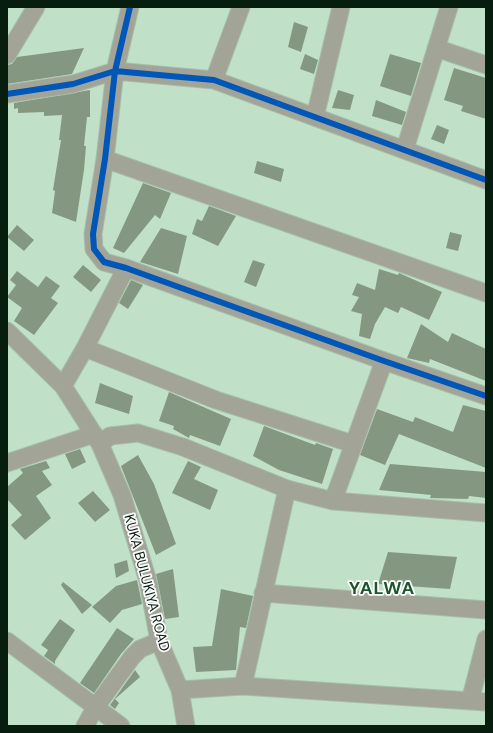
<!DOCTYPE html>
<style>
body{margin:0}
#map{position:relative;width:493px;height:733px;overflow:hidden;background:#c0e1c7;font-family:"DM Sans",sans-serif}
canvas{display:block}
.frame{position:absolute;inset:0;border:8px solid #071e0e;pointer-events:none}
</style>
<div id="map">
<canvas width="493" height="733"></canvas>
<div class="frame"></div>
</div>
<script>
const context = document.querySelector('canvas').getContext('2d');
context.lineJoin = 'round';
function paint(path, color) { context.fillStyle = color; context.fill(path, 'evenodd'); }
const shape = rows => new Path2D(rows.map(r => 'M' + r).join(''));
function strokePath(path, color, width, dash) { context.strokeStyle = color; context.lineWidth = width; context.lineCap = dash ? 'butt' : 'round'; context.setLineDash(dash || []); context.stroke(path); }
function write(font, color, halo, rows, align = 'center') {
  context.font = font + ' "DM Sans",sans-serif'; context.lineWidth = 3.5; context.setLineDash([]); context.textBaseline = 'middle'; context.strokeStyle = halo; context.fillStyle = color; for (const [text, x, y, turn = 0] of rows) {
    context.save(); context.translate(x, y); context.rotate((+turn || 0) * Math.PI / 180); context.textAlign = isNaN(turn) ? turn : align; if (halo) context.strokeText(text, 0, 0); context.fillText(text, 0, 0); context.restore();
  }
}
const building = shape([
 [294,22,308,27,301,52,288,47],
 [84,48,72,74,7,84,7,65,12,64,17,57],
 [305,54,318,60,314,74,300,69],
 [390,54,421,63,411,96,380,86],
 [454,68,486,78,486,119,461,111,463,106,444,100],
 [90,90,90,117,87,117,84,146,86,146,84,170,76,222,52,213,55,191,53,190,61,140,59,140,62,115,44,116,44,112,18,113,18,108,14,109,14,103],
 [338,90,354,95,350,110,332,108],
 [376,100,406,112,402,125,372,116],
 [437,125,449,130,444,144,431,139],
 [257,161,284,169,281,182,254,173],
 [143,183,171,193,160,219,155,215,124,253,113,248],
 [209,206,236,216,218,246,192,234,197,219,202,221],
 [17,225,34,240,24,251,7,237],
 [161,228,187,236,178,274,140,262],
 [450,232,462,235,458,251,446,248],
 [253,260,265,264,256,287,244,282],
 [83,265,101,280,91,292,73,277],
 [379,269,398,275,399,273,442,292,429,320,401,307,398,313,385,307,375,324,370,339,359,336,362,314,351,311,359,297,352,295,357,283,375,290],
 [17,271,38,287,46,276,60,286,51,298,58,303,34,335,14,321,22,308,7,297,16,285,10,280],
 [131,280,143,285,128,309,119,303],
 [421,324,448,342,452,333,486,349,486,381,430,359,429,363,407,358],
 [100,383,133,396,129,414,95,403],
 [169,392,231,419,220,446,190,435,189,438,173,429,174,426,159,421],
 [463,405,486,411,486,468,399,434,385,465,360,455,377,409,413,422,415,417,453,432],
 [264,426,315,445,316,443,333,449,322,484,279,470,253,456],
 [80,449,86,462,72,469,65,454],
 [138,455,154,484,176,544,156,555,121,466],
 [46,461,50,468,42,471,52,485,36,496,51,518,25,540,11,525,22,515,7,499,7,487,23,473,20,469],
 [188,461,201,467,194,479,218,490,210,510,172,493],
 [390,464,486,472,486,498,469,496,468,499,430,498,431,495,379,490],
 [93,491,110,510,95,522,78,503],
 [388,552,457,557,450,589,378,584],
 [127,560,129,571,116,578,114,564],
 [173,569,179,617,165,619,156,574],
 [137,580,142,604,122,610,110,623,92,607,116,586],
 [63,582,92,605,82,614,61,585],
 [221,589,253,596,246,628,240,627,236,670,196,672,193,647,212,646],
 [60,619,75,630,55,661,55,664,44,656,48,650,41,645],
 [117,628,134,639,121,654,94,693,80,683],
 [135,670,140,677,115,699,119,703,115,709,110,705]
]);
const minor = shape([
 [130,7,115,71,105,159,93,234,94,249,104,262,126,268,384,361,486,396],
 [436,48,486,65],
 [7,55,36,7],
 [214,80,241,7],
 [7,94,73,84,115,71,214,80,486,180],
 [315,117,341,7],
 [405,149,449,7],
 [105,159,486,293],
 [7,331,63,386,100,444,122,495,148,581,159,641,180,690,186,726],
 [85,348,216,400,353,444],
 [63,386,85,348,126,268],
 [100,444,110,436,138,433,183,447,287,489,333,501,486,513],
 [7,463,94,434],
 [333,501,384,361],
 [263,593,486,610],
 [7,641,121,726],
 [243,686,287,489],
 [180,690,243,686,486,702],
 [470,701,486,639],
 [85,726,95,708,132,657,140,649,159,641]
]);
const cycleway = shape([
 [130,7,115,71,105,159,93,234,94,249,104,262,126,268,384,361,486,396],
 [7,94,73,84,115,71,214,80,486,180]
]);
const streetNames = [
 ["KUKA BULUKIYA ROAD",146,583,75]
];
const districtNames = [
 ["YALWA",382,589]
];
paint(building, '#849881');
strokePath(minor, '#a5bfab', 19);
strokePath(minor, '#a2a498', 17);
strokePath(cycleway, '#0057b8', 6);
write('14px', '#071e0e', '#fdfdfd', streetNames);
context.letterSpacing = '1px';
write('bold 18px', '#1c542d', '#fdfdfd', districtNames);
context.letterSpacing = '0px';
</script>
